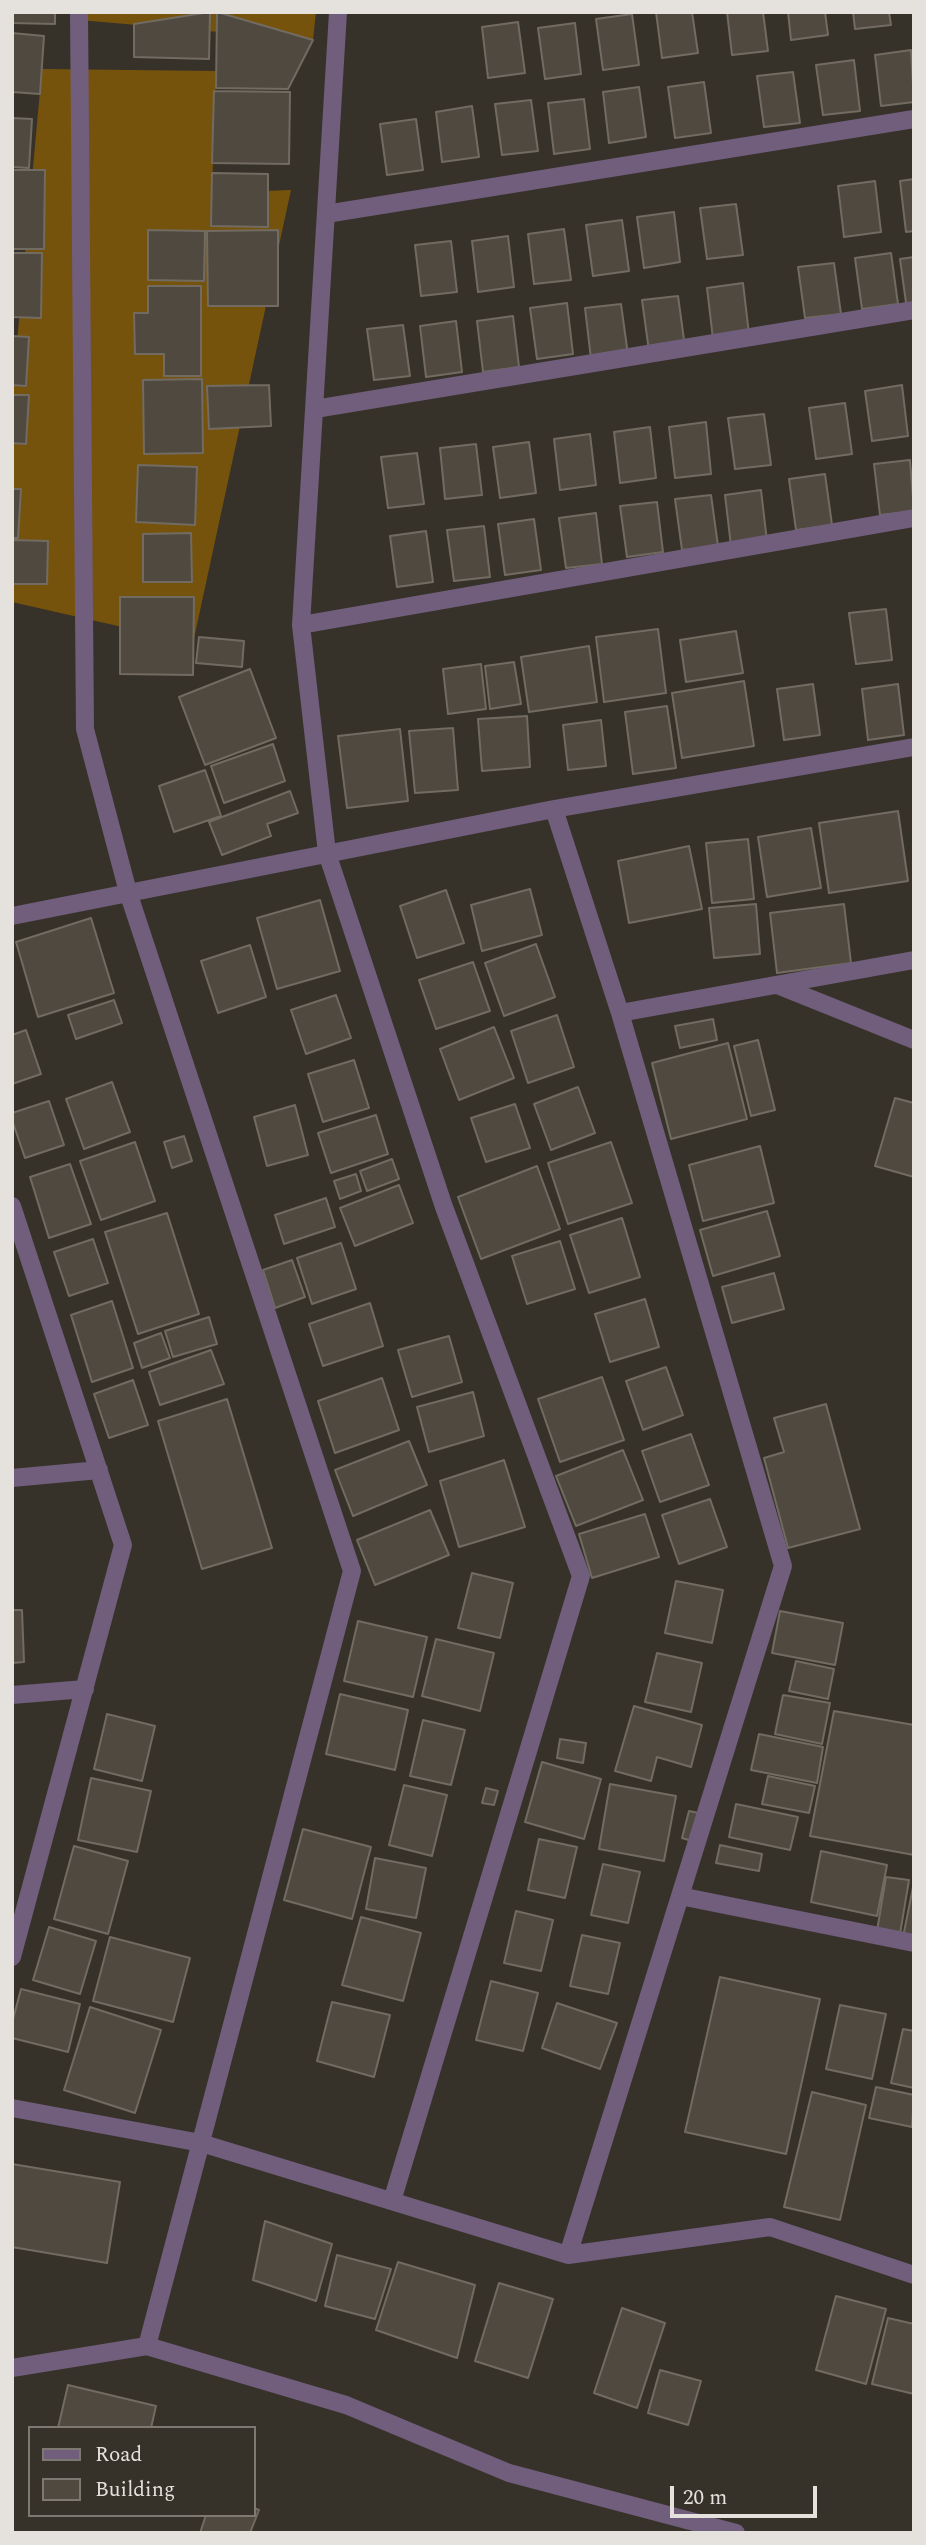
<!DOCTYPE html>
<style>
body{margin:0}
#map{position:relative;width:926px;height:2545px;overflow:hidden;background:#373229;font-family:Spectral,serif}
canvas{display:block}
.frame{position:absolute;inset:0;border:14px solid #e5e1dc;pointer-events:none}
.legend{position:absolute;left:28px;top:2426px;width:228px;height:91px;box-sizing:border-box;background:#373229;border:2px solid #7d7871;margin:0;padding:9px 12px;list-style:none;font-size:21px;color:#e5e1dc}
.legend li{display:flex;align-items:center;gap:14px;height:35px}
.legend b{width:35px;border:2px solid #7d7871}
.scale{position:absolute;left:670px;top:2486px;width:147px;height:32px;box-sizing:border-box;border:4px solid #e5e1dc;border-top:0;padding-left:9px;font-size:21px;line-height:24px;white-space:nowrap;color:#e5e1dc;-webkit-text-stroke:5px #373229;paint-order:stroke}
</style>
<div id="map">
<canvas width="926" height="2545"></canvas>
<div class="frame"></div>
<ul class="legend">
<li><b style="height:9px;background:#705e7c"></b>Road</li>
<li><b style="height:19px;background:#4f4940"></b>Building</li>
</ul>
<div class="scale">20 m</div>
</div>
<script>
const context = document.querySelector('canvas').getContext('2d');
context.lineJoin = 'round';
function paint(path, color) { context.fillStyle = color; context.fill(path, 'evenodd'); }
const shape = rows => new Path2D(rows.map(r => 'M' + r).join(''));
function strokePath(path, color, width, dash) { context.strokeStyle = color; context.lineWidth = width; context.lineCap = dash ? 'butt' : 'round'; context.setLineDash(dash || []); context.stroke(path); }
const forest = shape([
 [79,12,316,12,313,40,79,20],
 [42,69,216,71,212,193,291,190,193,643,12,602,12,397]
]);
const building = shape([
 [12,12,55,12,55,24,12,23,12,12],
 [210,12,209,59,134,57,134,24,210,12],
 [217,12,313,40,288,89,216,88,217,12],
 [656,12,692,12,698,53,662,58,656,12],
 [727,12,763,12,768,51,732,55,727,12],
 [788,12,825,12,828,35,791,40,788,12],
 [853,12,889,12,891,25,855,29,853,12],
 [632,14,639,65,603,70,596,19,632,14],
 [518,22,525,73,488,78,482,27,518,22],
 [575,23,581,74,545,79,538,28,575,23],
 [12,33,44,36,40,94,12,92,12,33],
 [911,50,914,102,881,106,875,55,911,50],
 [854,60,860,111,823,115,816,65,854,60],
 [793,72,800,123,764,127,757,76,793,72],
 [704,82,711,133,675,138,668,87,704,82],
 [639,87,646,137,609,143,603,92,639,87],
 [214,91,290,92,289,164,212,163,214,91],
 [584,99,590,149,554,154,548,103,584,99],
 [531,100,538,151,502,155,495,104,531,100],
 [472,106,479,157,442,162,436,112,472,106],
 [12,118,32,119,29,168,12,167,12,118],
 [416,119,423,170,387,175,380,124,416,119],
 [12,170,45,170,44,249,12,249,12,170],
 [212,173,268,174,268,227,211,226,212,173],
 [914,179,914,231,906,232,900,181,914,179],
 [875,181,881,232,844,237,838,186,875,181],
 [736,204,743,255,707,259,700,208,736,204],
 [674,212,680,262,644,268,637,217,674,212],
 [622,220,629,271,593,276,586,225,622,220],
 [564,229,571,280,534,284,528,234,564,229],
 [148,230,205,231,204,281,148,280,148,230],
 [278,230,278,306,208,306,207,231,278,230],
 [508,236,514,287,478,292,472,241,508,236],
 [451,241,457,292,421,296,415,245,451,241],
 [12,253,42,253,41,318,12,317,12,253],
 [891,253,898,304,862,309,855,258,891,253],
 [914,257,914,309,907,310,900,259,914,257],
 [834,263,841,314,805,318,798,267,834,263],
 [743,283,749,334,713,339,707,288,743,283],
 [148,286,201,286,201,376,164,376,164,354,135,354,134,313,148,313,148,286],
 [678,296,685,347,649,351,642,300,678,296],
 [567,303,573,354,537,359,530,308,567,303],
 [621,304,628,355,591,359,585,308,621,304],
 [513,316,519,367,483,372,477,321,513,316],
 [456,321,462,372,426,377,420,326,456,321],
 [403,325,410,376,374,380,367,329,403,325],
 [12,336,29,337,26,386,12,385,12,336],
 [202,379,203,453,144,454,143,380,202,379],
 [269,385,271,426,209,429,207,386,269,385],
 [902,385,908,436,872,441,865,391,902,385],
 [12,395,29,395,26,444,12,443,12,395],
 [845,403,852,454,816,459,809,408,845,403],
 [764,414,771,465,735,469,728,418,764,414],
 [706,422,711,474,675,478,669,427,706,422],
 [650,427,656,478,620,483,614,432,650,427],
 [590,434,596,485,560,490,554,439,590,434],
 [529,442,536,493,500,498,493,447,529,442],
 [476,444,482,495,445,499,440,448,476,444],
 [417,453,424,504,388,508,381,457,417,453],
 [910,460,914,511,880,515,874,464,910,460],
 [138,465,197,467,195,525,136,522,138,465],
 [825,474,832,525,796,530,789,479,825,474],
 [12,489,21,489,18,538,12,538,12,489],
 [761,490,767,541,731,546,725,495,761,490],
 [711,495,718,546,682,550,675,499,711,495],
 [657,502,663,552,627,557,620,506,657,502],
 [596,513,602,564,566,568,559,518,596,513],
 [534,519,541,570,505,575,498,524,534,519],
 [484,526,490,577,454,581,447,530,484,526],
 [426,531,433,582,397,587,390,536,426,531],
 [191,533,192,582,143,582,143,534,191,533],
 [12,540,48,541,47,584,12,584,12,540],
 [120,597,194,597,193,675,120,674,120,597],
 [886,609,892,660,856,664,849,613,886,609],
 [658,629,666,693,604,702,596,637,658,629],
 [736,631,743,673,686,682,680,640,736,631],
 [199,637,244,641,242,667,196,663,199,637],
 [589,646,597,702,529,712,521,657,589,646],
 [514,662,521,704,490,709,485,666,514,662],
 [481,664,486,709,448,714,443,669,481,664],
 [250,669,276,738,205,765,179,697,250,669],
 [744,681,754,746,682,758,672,693,744,681],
 [813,684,820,735,784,740,777,689,813,684],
 [898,684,904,735,868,740,862,689,898,684],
 [667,706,676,768,633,774,625,712,667,706],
 [527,716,530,767,482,771,478,719,527,716],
 [601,720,606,766,568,770,563,725,601,720],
 [453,728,458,790,415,793,409,731,453,728],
 [400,729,408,801,347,808,338,736,400,729],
 [273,744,285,781,224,803,211,766,273,744],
 [205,770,221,816,174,832,159,786,205,770],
 [290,791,298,813,267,824,271,836,222,855,209,822,290,791],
 [898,811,908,881,829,893,819,823,898,811],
 [811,828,821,888,767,897,758,837,811,828],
 [748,839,754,899,712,903,706,843,748,839],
 [689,846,702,909,629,923,618,861,689,846],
 [530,889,542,935,482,951,471,905,530,889],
 [446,890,464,943,417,958,400,906,446,890],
 [320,900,340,971,277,989,257,918,320,900],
 [756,904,760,954,714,958,709,908,756,904],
 [844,904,851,963,777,973,770,913,844,904],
 [91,918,114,993,38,1017,16,942,91,918],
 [536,944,555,997,504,1016,485,963,536,944],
 [250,945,266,997,218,1013,201,961,250,945],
 [473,962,490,1011,436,1029,419,980,473,962],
 [336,995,351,1038,306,1054,291,1010,336,995],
 [114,1000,122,1023,76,1039,68,1015,114,1000],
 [557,1015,574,1067,528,1083,511,1031,557,1015],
 [713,1019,717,1040,680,1048,675,1026,713,1019],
 [494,1027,514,1078,459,1100,440,1049,494,1027],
 [26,1030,41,1074,12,1084,12,1035,26,1030],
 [758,1040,775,1110,751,1116,734,1046,758,1040],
 [728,1043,747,1119,671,1139,652,1063,728,1043],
 [354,1060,369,1108,323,1122,308,1074,354,1060],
 [112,1082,130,1132,84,1149,66,1099,112,1082],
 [578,1087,595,1133,551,1150,534,1104,578,1087],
 [895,1098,914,1103,914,1177,875,1166,895,1098],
 [49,1101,64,1145,25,1158,12,1120,12,1113,49,1101],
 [515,1104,530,1148,486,1162,471,1118,515,1104],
 [295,1105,308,1155,267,1166,254,1117,295,1105],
 [376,1115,388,1154,331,1173,318,1133,376,1115],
 [184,1136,192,1161,172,1168,164,1142,184,1136],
 [135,1142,155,1201,101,1220,80,1161,135,1142],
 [611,1142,632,1203,568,1224,548,1163,611,1142],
 [760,1146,774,1203,703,1221,689,1165,760,1146],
 [392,1159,399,1179,367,1191,360,1171,392,1159],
 [70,1164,91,1224,49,1238,30,1177,70,1164],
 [537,1166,560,1229,481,1259,458,1197,537,1166],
 [356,1174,361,1191,340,1199,334,1181,356,1174],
 [399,1185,413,1223,355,1246,340,1208,399,1185],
 [326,1198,335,1227,284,1244,275,1215,326,1198],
 [767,1211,780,1256,713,1276,700,1230,767,1211],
 [167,1213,199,1314,138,1334,105,1232,167,1213],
 [622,1218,640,1277,589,1293,570,1235,622,1218],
 [93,1239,108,1283,69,1296,54,1252,93,1239],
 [560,1241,575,1289,527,1304,512,1256,560,1241],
 [341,1243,356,1289,312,1304,297,1258,341,1243],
 [292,1260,305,1297,275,1308,263,1270,292,1260],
 [774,1273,784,1309,732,1323,722,1287,774,1273],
 [645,1299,659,1347,610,1362,595,1314,645,1299],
 [112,1301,133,1368,92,1382,71,1315,112,1301],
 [370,1303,383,1346,323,1366,309,1324,370,1303],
 [209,1317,217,1344,173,1357,165,1331,209,1317],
 [161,1333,170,1358,142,1368,134,1343,161,1333],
 [449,1336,462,1382,412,1397,398,1350,449,1336],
 [211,1350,224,1384,160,1405,149,1372,211,1350],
 [666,1367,683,1415,643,1430,626,1381,666,1367],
 [602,1377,624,1440,560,1462,538,1399,602,1377],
 [382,1378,399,1430,335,1453,318,1401,382,1378],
 [133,1380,148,1425,109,1438,94,1394,133,1380],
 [473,1392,484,1436,429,1452,417,1407,473,1392],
 [227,1399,272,1548,202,1569,158,1421,227,1399],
 [826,1404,860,1529,788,1548,764,1458,784,1452,774,1418,826,1404],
 [691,1434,709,1485,660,1502,642,1451,691,1434],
 [409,1441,427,1485,353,1516,335,1470,409,1441],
 [623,1450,643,1500,576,1526,556,1476,623,1450],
 [504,1460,525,1527,459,1547,440,1481,504,1460],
 [710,1499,727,1547,679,1564,662,1515,710,1499],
 [430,1510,449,1555,375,1585,357,1540,430,1510],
 [645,1514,659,1557,592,1578,579,1534,645,1514],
 [472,1573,513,1583,500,1638,458,1628,472,1573],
 [676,1581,723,1590,712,1643,665,1633,676,1581],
 [12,1610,22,1610,24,1662,12,1663,12,1610],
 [780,1611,843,1623,835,1665,772,1653,780,1611],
 [358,1621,427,1637,413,1697,344,1681,358,1621],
 [436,1639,494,1653,480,1711,422,1696,436,1639],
 [657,1653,702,1663,691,1712,645,1702,657,1653],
 [796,1661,834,1669,828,1699,789,1691,796,1661],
 [340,1694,408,1710,395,1770,326,1754,340,1694],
 [783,1695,830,1703,822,1744,775,1734,783,1695],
 [634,1706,702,1725,691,1767,657,1757,651,1781,615,1771,634,1706],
 [834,1711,914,1725,914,1855,810,1836,834,1711],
 [107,1714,155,1726,142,1781,94,1769,107,1714],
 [423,1720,465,1730,451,1785,410,1776,423,1720],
 [759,1734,823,1747,817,1783,751,1770,759,1734],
 [560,1739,586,1743,583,1763,557,1758,560,1739],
 [542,1762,601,1779,584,1839,525,1822,542,1762],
 [768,1776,815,1786,809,1813,762,1804,768,1776],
 [91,1778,151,1791,137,1852,78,1840,91,1778],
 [610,1784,676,1796,664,1861,599,1849,610,1784],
 [404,1785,447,1795,432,1856,389,1845,404,1785],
 [486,1788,498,1791,494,1805,482,1803,486,1788],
 [736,1804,798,1817,790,1850,729,1837,736,1804],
 [689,1811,703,1814,695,1842,682,1838,689,1811],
 [303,1829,371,1847,352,1919,284,1900,303,1829],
 [539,1839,577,1847,565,1898,528,1890,539,1839],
 [720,1845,762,1854,759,1871,716,1863,720,1845],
 [74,1846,128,1861,108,1934,54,1919,74,1846],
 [821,1851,887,1865,877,1916,811,1902,821,1851],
 [375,1858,426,1868,416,1918,366,1909,375,1858],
 [603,1864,640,1872,628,1923,591,1915,603,1864],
 [886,1877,909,1880,900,1934,877,1931,886,1877],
 [914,1882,914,1939,903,1937,914,1882],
 [516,1911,553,1920,541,1971,504,1963,516,1911],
 [361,1917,421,1933,403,2001,342,1985,361,1917],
 [49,1927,96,1941,80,1994,33,1980,49,1927],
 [582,1935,620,1943,608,1994,570,1986,582,1935],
 [110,1937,190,1958,173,2022,93,2001,110,1937],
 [720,1977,820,1999,786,2154,685,2132,720,1977],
 [491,1981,538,1993,523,2051,476,2040,491,1981],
 [21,1989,80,2004,68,2052,12,2038,12,2023,21,1989],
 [332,2002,390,2015,374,2077,317,2061,332,2002],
 [557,2003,617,2023,600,2069,542,2048,557,2003],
 [840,2005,886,2014,872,2079,826,2069,840,2005],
 [90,2007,161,2030,135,2113,64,2090,90,2007],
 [903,2029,914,2031,914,2088,891,2083,903,2029],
 [876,2087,914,2095,912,2127,869,2118,876,2087],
 [812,2092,866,2105,840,2220,784,2207,812,2092],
 [12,2164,120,2182,107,2263,12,2247,12,2164],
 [265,2221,332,2244,316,2301,253,2280,265,2221],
 [337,2255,391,2269,375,2319,325,2306,337,2255],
 [398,2262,475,2285,457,2358,376,2330,398,2262],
 [499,2283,553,2299,528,2378,475,2361,499,2283],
 [836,2296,886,2309,866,2384,816,2370,836,2296],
 [622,2308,665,2323,637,2408,594,2393,622,2308],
 [888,2318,914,2324,914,2394,872,2384,888,2318],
 [660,2370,701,2381,688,2425,648,2413,660,2370],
 [68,2385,156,2406,151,2428,58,2428,68,2385],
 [254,2508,259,2510,250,2533,200,2533,206,2515,254,2515,254,2508]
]);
const minor = shape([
 [79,12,85,729,128,892,352,1571,147,2346],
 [338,12,301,625,327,853,444,1207,581,1576,392,2201],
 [326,214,914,119],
 [315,409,914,310],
 [301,625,914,518],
 [554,809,620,1013,783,1566,568,2255],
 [12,916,554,809,914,747],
 [777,985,914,1040],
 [620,1013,914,960],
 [12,1206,123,1545,12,1957],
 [12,1478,99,1470],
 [12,1695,85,1689],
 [680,1896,914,1943],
 [12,2108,201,2143,568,2255,770,2227,914,2275],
 [12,2368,147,2346,346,2405,509,2473,736,2533]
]);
paint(forest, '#76530d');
paint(building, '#4f4940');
strokePath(building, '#716b61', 2);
strokePath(minor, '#705e7c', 18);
</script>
